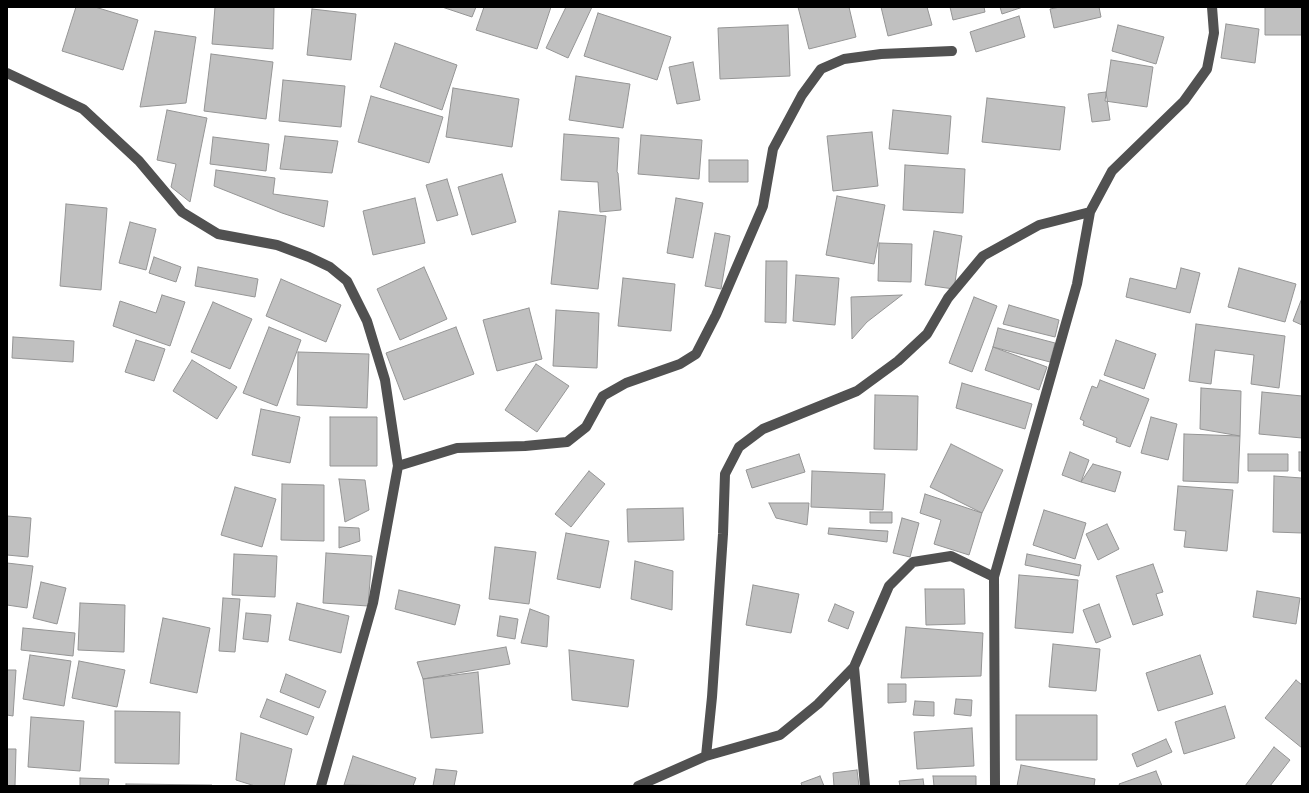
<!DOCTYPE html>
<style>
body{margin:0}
#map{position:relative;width:1309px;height:793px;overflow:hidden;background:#fff;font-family:"Space Grotesk",sans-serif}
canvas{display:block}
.frame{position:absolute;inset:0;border:8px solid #000;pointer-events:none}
</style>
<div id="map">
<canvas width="1309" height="793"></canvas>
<div class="frame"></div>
</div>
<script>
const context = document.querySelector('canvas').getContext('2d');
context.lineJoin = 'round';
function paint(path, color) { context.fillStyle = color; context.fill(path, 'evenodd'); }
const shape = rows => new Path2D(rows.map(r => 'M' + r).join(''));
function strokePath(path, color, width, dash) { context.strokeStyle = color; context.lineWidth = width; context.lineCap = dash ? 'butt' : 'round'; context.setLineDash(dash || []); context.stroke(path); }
const building = shape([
 [76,7,95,7,138,20,123,70,62,51,76,7],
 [215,7,274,7,273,49,212,44,215,7],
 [442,7,476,7,472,17,442,7],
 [484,7,551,7,537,49,476,30,484,7],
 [566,7,592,7,568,58,546,48,566,7],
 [798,7,849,7,856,37,809,49,798,7],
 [881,7,927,7,932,25,888,36,881,7],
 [950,7,984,7,985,12,953,20,950,7],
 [1000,7,1023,7,1002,14,1000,7],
 [1060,7,1099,7,1101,17,1054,28,1050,9,1060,7],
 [1265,7,1302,7,1302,35,1265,35,1265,7],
 [312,9,356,14,351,60,307,55,312,9],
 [598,13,671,37,657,80,584,56,598,13],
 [1019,16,1025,37,976,52,970,32,1019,16],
 [1226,24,1259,29,1255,63,1221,58,1226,24],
 [788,25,790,76,720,79,718,28,788,25],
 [1118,25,1164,37,1156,64,1112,51,1118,25],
 [155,31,196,37,186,103,140,107,155,31],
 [395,43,457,65,442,110,380,87,395,43],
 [211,54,273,62,266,119,204,111,211,54],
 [1111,60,1153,67,1147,107,1105,101,1111,60],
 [693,62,700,100,677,104,669,67,693,62],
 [576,76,630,84,623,128,569,120,576,76],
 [283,80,345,86,341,127,279,121,283,80],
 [453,88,519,99,512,147,446,137,453,88],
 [1106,92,1110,120,1092,122,1088,94,1106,92],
 [371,96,443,117,429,163,358,142,371,96],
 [987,98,1065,107,1060,150,982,142,987,98],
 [167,110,207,118,190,202,171,187,176,164,157,160,167,110],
 [893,110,951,116,948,154,889,149,893,110],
 [872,132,878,186,833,191,827,136,872,132],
 [564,134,619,138,617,172,618,173,621,210,600,212,598,182,561,180,564,134],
 [641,135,702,140,699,179,638,174,641,135],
 [285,136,338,141,332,173,280,169,285,136],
 [213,137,269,144,266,171,210,164,213,137],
 [709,160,748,160,748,182,709,182,709,160],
 [905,165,965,169,963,213,903,210,905,165],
 [216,170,275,178,273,194,328,201,324,227,282,213,214,186,216,170],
 [502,174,516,222,472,235,458,187,502,174],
 [447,179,458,215,437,221,426,185,447,179],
 [837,196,885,205,874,264,826,255,837,196],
 [415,198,425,243,373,255,363,211,415,198],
 [676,198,703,203,693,258,667,253,676,198],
 [66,204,107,208,101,290,60,286,66,204],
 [559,211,606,216,598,289,551,284,559,211],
 [130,222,156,229,146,270,119,263,130,222],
 [934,231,962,236,954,289,925,285,934,231],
 [715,233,730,236,721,289,705,286,715,233],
 [879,243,912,244,911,282,878,281,879,243],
 [154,257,181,267,176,282,149,273,154,257],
 [766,261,787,261,786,323,765,322,766,261],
 [198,267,258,279,255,297,195,286,198,267],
 [424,267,447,319,400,340,377,289,424,267],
 [1181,268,1200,273,1190,313,1126,297,1130,278,1176,289,1181,268],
 [1239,268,1296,284,1285,322,1228,307,1239,268],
 [796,275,839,278,835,325,793,321,796,275],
 [623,278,675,284,671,331,618,326,623,278],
 [281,279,341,305,326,342,266,316,281,279],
 [162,295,185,302,170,346,113,326,120,301,156,313,162,295],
 [902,295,867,322,852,339,851,297,902,295],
 [974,297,997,306,972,372,949,363,974,297],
 [1302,298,1302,325,1293,321,1302,298],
 [213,302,252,319,230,369,191,352,213,302],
 [1009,305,1059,320,1055,337,1003,324,1009,305],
 [529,308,542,359,497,371,483,320,529,308],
 [556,310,599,313,597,368,553,366,556,310],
 [1196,324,1285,336,1279,388,1251,384,1254,355,1215,350,1211,384,1189,381,1196,324],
 [269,327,301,340,277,406,243,393,269,327],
 [456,327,474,374,404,400,386,353,456,327],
 [998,328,1055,343,1050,362,993,347,998,328],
 [13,337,74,341,73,362,12,358,13,337],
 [136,340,165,349,154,381,125,372,136,340],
 [1116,340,1156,354,1144,389,1104,375,1116,340],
 [993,347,1047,367,1039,390,985,370,993,347],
 [298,352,369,354,367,408,297,405,298,352],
 [192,360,237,387,217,419,173,391,192,360],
 [536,364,569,386,537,432,505,410,536,364],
 [1100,380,1149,399,1130,447,1116,442,1117,438,1083,425,1084,421,1080,419,1092,386,1097,388,1100,380],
 [962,383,1032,404,1025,429,956,408,962,383],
 [1201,388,1241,391,1240,436,1200,429,1201,388],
 [1262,392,1302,396,1302,438,1259,434,1262,392],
 [875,395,918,396,917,450,874,449,875,395],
 [261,409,300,417,290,463,252,455,261,409],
 [330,417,377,417,377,466,330,466,330,417],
 [1151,417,1177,424,1168,460,1141,453,1151,417],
 [1184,434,1240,436,1238,483,1183,481,1184,434],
 [951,444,1003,470,982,513,930,487,951,444],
 [1070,452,1089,460,1081,482,1062,475,1070,452],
 [1299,452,1302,452,1302,471,1299,471,1299,452],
 [799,454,805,472,752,488,746,470,799,454],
 [1248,454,1288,454,1288,471,1248,471,1248,454],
 [1093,464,1121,472,1115,492,1081,482,1093,464],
 [589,471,605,484,571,527,555,514,589,471],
 [812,471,885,474,883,510,811,507,812,471],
 [1274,476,1302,478,1302,533,1273,532,1274,476],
 [339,479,365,480,369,510,345,522,339,479],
 [282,484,324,485,324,541,281,540,282,484],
 [1178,486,1233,490,1227,551,1184,547,1186,531,1174,530,1178,486],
 [235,487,276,499,262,547,221,535,235,487],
 [925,494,982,513,969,555,934,544,941,520,920,513,925,494],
 [769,503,809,503,807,525,776,518,769,503],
 [683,508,684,540,628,542,627,509,683,508],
 [1044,510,1086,523,1075,559,1033,545,1044,510],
 [870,512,892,512,892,523,870,523,870,512],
 [7,516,31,518,28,557,7,555,7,516],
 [902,518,919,523,910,557,893,553,902,518],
 [1107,524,1119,549,1098,560,1086,534,1107,524],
 [339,527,359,528,360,541,339,548,339,527],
 [829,528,888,531,887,542,828,534,829,528],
 [566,533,609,541,600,588,557,579,566,533],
 [495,547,536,552,529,604,489,599,495,547],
 [326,553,372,556,368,606,323,603,326,553],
 [234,554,277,556,275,597,232,595,234,554],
 [1027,554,1081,565,1079,576,1025,565,1027,554],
 [635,561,673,571,672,610,631,599,635,561],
 [7,563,33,566,27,608,7,605,7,563],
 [1153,564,1163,592,1156,594,1163,615,1133,625,1116,576,1153,564],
 [1019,575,1078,580,1073,633,1015,628,1019,575],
 [41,582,66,588,57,624,33,618,41,582],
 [753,585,799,594,791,633,746,625,753,585],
 [925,589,964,589,965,624,926,625,925,589],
 [399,590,460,605,455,625,395,609,399,590],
 [1257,591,1300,598,1296,624,1253,617,1257,591],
 [223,598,240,599,235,652,219,651,223,598],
 [80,603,125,605,124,652,78,650,80,603],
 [297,603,349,616,341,653,289,640,297,603],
 [835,604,854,612,848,629,828,621,835,604],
 [1099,604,1111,637,1096,643,1083,610,1099,604],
 [530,609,549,616,547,647,521,643,530,609],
 [246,613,271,615,268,642,243,639,246,613],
 [500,616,518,619,515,639,497,636,500,616],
 [163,618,210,628,197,693,150,683,163,618],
 [906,627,983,633,981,676,901,678,906,627],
 [23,628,75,633,73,656,21,650,23,628],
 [1053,644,1100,649,1096,691,1049,687,1053,644],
 [506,647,510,664,423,679,417,662,506,647],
 [569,650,634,660,628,707,572,700,569,650],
 [30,655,71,661,64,706,23,699,30,655],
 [1200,655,1213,694,1158,711,1146,673,1200,655],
 [79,661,125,670,117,707,72,698,79,661],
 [7,670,16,670,13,716,7,715,7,670],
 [478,672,483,733,431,738,423,679,478,672],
 [286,674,326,691,319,708,280,692,286,674],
 [1296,680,1302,685,1302,748,1265,718,1296,680],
 [888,684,906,684,906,702,888,703,888,684],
 [267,699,314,717,307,735,260,717,267,699],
 [956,699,972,700,971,716,954,714,956,699],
 [915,701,934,702,934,716,913,715,915,701],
 [1225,706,1235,738,1184,754,1175,722,1225,706],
 [115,711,180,712,179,764,115,763,115,711],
 [1016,715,1097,715,1097,760,1016,760,1016,715],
 [31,717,84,721,80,771,28,767,31,717],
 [972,728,974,766,917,769,914,732,972,728],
 [241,733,292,749,284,786,255,786,236,780,241,733],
 [1166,739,1172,752,1137,767,1132,754,1166,739],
 [1274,747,1290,760,1270,786,1245,786,1274,747],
 [7,749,16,749,15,786,7,786,7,749],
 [353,756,416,778,413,786,344,785,353,756],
 [1021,765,1095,779,1094,786,1017,786,1021,765],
 [436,769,457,771,454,786,433,786,436,769],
 [857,770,859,786,834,786,833,773,857,770],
 [1156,771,1162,786,1120,786,1119,784,1156,771],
 [820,776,824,786,802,786,801,783,820,776],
 [933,776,976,776,976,786,934,786,933,776],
 [80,778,109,779,108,786,80,786,80,778],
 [923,779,924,786,900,786,899,781,923,779],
 [126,784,212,785,212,786,126,786,126,784]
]);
const minor = shape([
 [7,73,83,109,139,161,182,212,218,234,277,245,309,257,330,267,347,281,367,321,385,380,398,466,373,603,321,786],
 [398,466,457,448,525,446,567,442,586,427,603,396,626,383,680,364,696,354,716,315,763,206,773,149,802,95,821,69,844,59,881,54,952,51],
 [854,667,865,786],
 [706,756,712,697,723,534,725,474,739,447,763,429,857,391,898,361,927,334,948,298,983,256,1039,225,1090,212],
 [638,786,706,756,780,735,818,704,854,667,889,586,913,562,951,556,994,577],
 [995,786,994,577,1077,284,1090,212,1112,171,1184,101,1207,69,1214,33,1212,7]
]);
paint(building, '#c0c0c0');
strokePath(building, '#959595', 1);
strokePath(minor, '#515151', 10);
</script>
